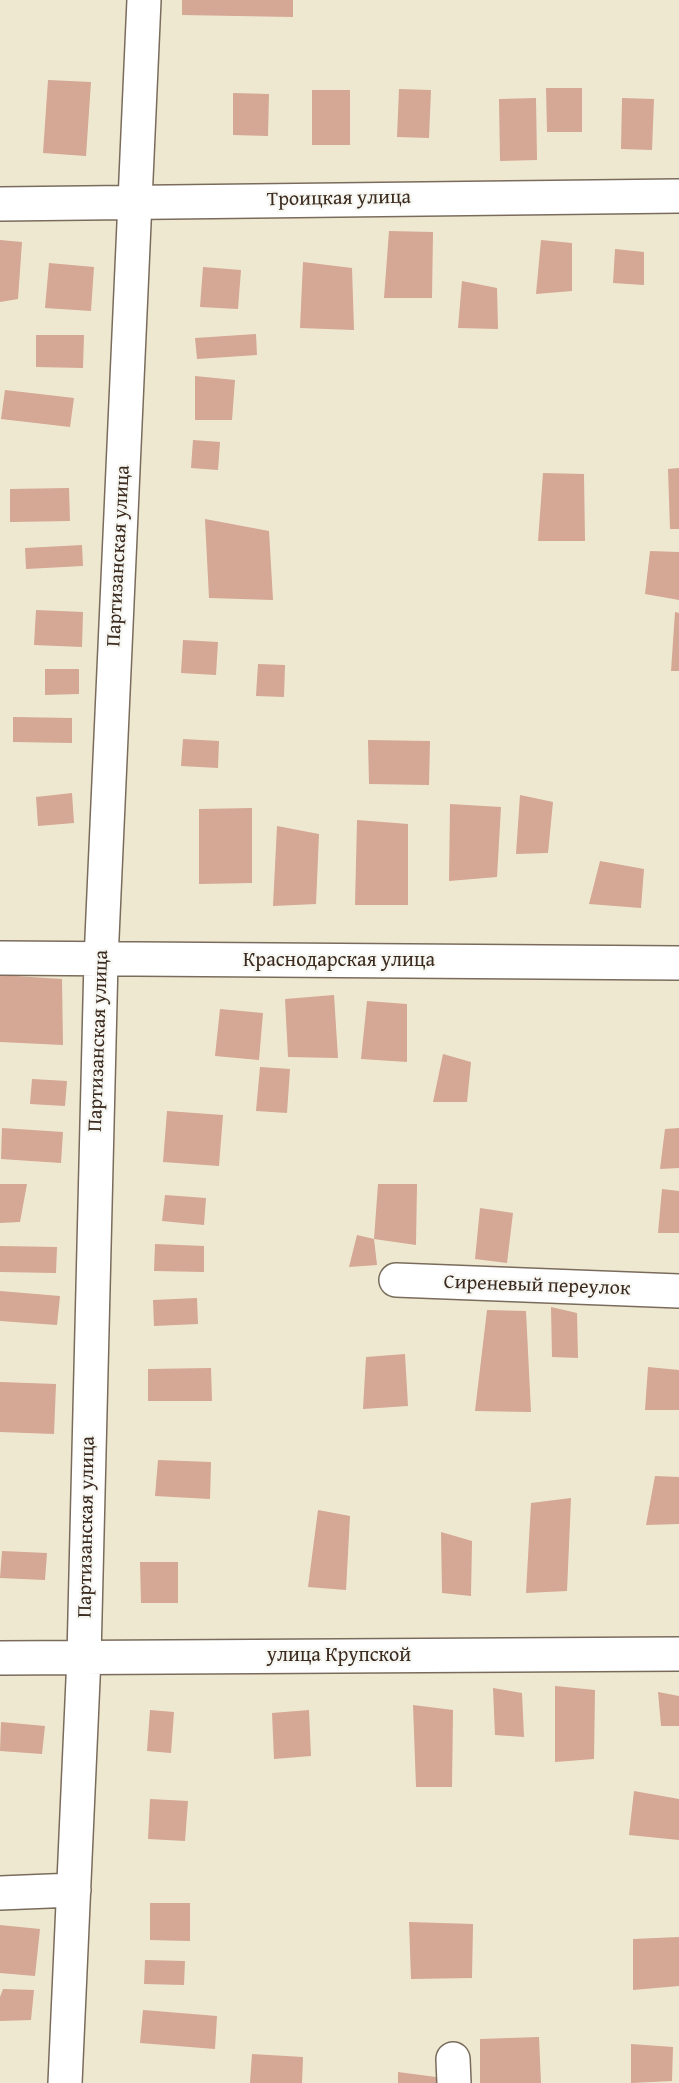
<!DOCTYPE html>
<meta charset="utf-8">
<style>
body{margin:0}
canvas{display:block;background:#eee8d0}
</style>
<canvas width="679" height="2083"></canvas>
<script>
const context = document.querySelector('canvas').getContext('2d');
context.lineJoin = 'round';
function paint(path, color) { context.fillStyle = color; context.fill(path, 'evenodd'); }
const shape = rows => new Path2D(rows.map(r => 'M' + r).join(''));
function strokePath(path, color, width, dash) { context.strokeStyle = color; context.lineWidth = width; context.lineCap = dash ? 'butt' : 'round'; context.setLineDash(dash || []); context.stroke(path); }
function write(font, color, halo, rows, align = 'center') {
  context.font = font + ' "Gentium Book Plus",serif'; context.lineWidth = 4.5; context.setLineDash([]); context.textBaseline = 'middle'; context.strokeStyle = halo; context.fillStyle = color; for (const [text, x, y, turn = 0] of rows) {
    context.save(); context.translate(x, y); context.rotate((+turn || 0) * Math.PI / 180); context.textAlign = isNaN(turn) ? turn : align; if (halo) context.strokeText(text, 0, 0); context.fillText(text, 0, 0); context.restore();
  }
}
const building = shape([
 [182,0,293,0,293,17,182,15],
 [48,80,91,82,86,156,43,153],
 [546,88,582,88,582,132,547,132],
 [399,89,431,90,429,138,397,137],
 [312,90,350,90,350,145,312,145],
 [233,93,269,94,268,136,233,135],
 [536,98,537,160,500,161,499,99],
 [622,98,654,99,652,150,621,149],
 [389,231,433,232,432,298,384,298],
 [0,240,22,242,18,299,0,302],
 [541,240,572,243,572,291,536,294],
 [615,249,644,252,644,285,613,283],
 [303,262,352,268,354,330,300,328],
 [49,263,94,267,91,311,45,308],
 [203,267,241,270,238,309,200,307],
 [462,281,497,288,498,329,458,328],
 [256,334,257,355,197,359,195,338],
 [36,335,84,335,83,368,36,367],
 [195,376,235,380,232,420,195,420],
 [5,390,74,398,70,427,1,419],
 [193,440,220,442,218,470,191,468],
 [679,468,679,529,670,529,668,469],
 [543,473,584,474,585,541,538,541],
 [69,488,70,521,10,522,10,489],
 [205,519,269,531,273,600,209,598],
 [82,545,83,566,26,569,25,548],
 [650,551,679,552,679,600,645,594],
 [36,610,83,612,82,647,34,645],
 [675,612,679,613,679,671,671,671],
 [183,640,218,642,216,675,181,673],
 [258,664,285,665,284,697,256,696],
 [45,669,79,669,79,694,45,695],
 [13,717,72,718,72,743,13,742],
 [183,739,219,741,218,768,181,766],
 [368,740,430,741,429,785,369,784],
 [72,793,74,823,38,826,36,797],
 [520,795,553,802,548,853,516,854],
 [450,804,501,807,497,877,449,881],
 [252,808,252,883,199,884,199,809],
 [357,820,408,824,408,905,355,905],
 [277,826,319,834,316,904,273,906],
 [600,861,644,869,641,908,589,904],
 [0,975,62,979,63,1045,0,1042],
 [334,995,338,1058,288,1057,285,999],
 [367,1001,407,1004,407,1062,361,1059],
 [220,1009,263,1013,259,1060,215,1056],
 [443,1054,471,1062,467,1102,433,1102],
 [260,1067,290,1069,287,1113,256,1111],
 [32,1079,67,1081,65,1106,30,1104],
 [167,1111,223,1115,219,1166,163,1162],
 [2,1128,63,1132,61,1163,1,1159],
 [679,1128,679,1168,660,1169,665,1129],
 [0,1184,27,1184,20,1222,0,1223],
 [378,1184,417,1184,416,1245,374,1239],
 [662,1189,679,1191,679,1233,658,1233],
 [165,1195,206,1198,204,1225,162,1221],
 [480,1208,513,1213,507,1263,475,1259],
 [357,1235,374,1239,377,1265,349,1267],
 [155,1244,204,1246,204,1272,154,1271],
 [0,1246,57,1247,56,1273,0,1272],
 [0,1291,60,1296,57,1325,0,1321],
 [197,1298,198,1324,154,1326,153,1300],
 [551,1307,577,1313,578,1358,552,1357],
 [487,1310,526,1311,531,1412,475,1411],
 [405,1354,408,1406,363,1409,366,1357],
 [648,1367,679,1370,679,1410,645,1410],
 [211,1368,212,1401,148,1401,148,1369],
 [0,1382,56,1384,54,1434,0,1432],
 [158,1460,211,1462,210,1499,155,1496],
 [655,1476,679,1477,679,1524,646,1525],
 [571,1498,567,1591,526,1593,531,1503],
 [318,1510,350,1516,346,1590,308,1587],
 [441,1532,472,1541,471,1596,442,1593],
 [2,1551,47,1553,45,1580,0,1578],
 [140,1562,178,1562,178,1603,141,1603],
 [555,1686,595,1690,594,1759,555,1762],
 [493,1688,522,1693,524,1737,495,1735],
 [658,1692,679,1696,679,1726,661,1726],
 [413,1705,453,1710,452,1787,416,1787],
 [150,1710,174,1712,171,1753,147,1751],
 [309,1710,311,1756,274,1759,272,1713],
 [1,1722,45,1726,42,1754,0,1751],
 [634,1791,679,1799,679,1840,629,1835],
 [150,1799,188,1801,185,1841,148,1839],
 [150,1903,190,1903,190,1941,150,1940],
 [409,1922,473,1924,472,1978,411,1979],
 [0,1925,40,1929,35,1976,0,1973],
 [679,1937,679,1986,633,1990,633,1939],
 [145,1960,185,1961,184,1985,144,1984],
 [3,1989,34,1990,31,2020,0,2021,0,1997],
 [143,2010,217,2016,215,2049,140,2043],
 [539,2037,541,2083,480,2083,480,2039],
 [631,2044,673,2047,672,2081,631,2083],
 [252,2054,303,2057,302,2083,250,2083],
 [398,2072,436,2077,436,2083,398,2083]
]);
const minor = shape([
 [0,204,679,196],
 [0,958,679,963],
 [396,1280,679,1291],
 [0,1658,679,1654],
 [0,1893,74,1890],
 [453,2059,454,2083],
 [65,2083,84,1657,101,960,144,0]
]);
const streetNames = [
 ["Троицкая улица",339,199,-1],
 ["Партизанская улица",119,556,-87],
 ["Краснодарская улица",339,961],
 ["Партизанская улица",99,1041,-88],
 ["Сиреневый переулок",537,1286,2],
 ["Партизанская улица",87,1527,-89],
 ["улица Крупской",339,1656]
];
paint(building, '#d5a795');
strokePath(minor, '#7a6c5c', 36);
strokePath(minor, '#fff', 33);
write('20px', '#3b2a1e', '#f6f6f2', streetNames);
</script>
